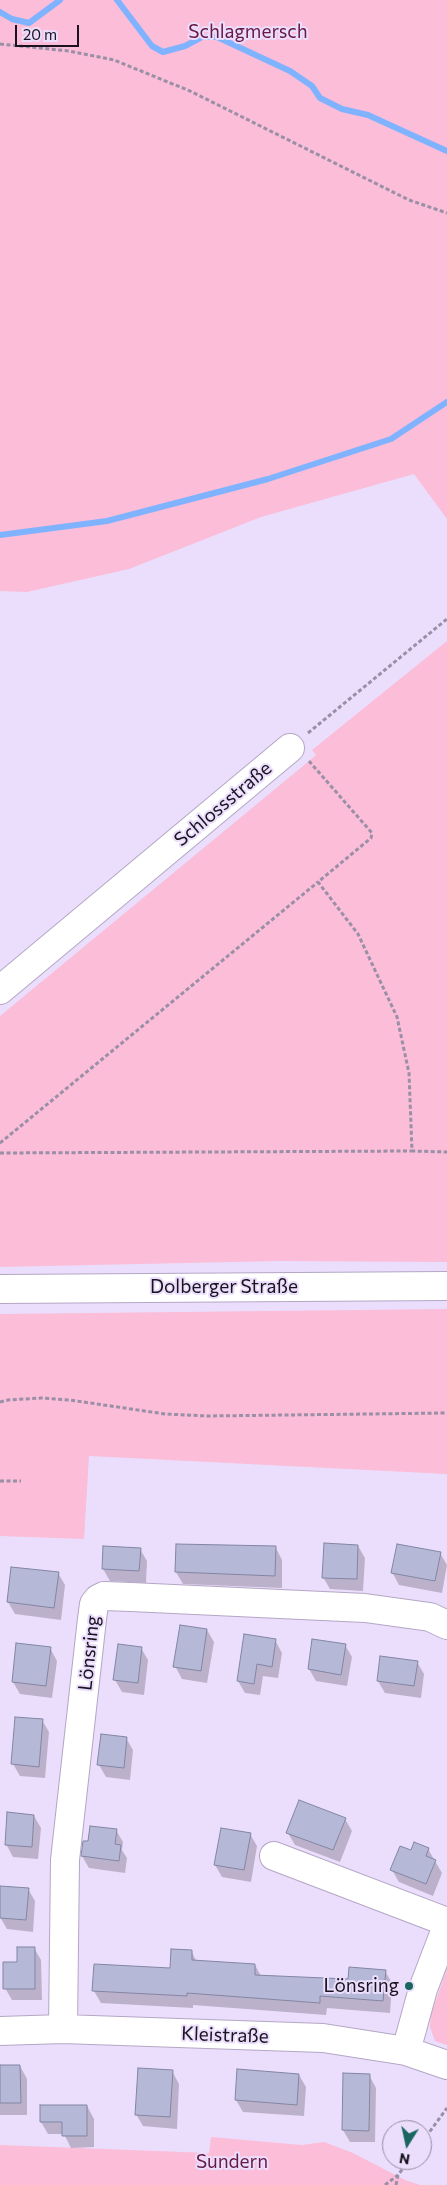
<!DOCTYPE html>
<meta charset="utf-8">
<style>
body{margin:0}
#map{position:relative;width:447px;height:2185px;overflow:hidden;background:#ebdefd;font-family:Commissioner,sans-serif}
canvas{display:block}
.north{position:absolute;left:382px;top:2120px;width:50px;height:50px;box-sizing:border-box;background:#ebdefd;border:1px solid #978da4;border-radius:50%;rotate:190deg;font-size:14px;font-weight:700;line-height:20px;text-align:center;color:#18131e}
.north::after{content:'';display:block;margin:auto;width:18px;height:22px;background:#196660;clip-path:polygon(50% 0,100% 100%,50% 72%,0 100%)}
.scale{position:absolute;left:15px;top:25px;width:64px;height:22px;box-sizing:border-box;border:2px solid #18131e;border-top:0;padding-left:6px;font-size:15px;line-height:18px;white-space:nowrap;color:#18131e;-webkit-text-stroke:4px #ebdefd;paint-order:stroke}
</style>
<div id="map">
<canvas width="447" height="2185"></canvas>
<div class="north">N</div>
<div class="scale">20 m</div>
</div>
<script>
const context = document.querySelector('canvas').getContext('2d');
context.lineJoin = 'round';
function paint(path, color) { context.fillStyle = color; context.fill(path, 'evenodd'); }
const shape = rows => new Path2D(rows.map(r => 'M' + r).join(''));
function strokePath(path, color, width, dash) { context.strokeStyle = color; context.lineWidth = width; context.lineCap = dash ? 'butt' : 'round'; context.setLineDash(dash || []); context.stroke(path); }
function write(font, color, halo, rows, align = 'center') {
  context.font = font + ' Commissioner,sans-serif'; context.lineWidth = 4; context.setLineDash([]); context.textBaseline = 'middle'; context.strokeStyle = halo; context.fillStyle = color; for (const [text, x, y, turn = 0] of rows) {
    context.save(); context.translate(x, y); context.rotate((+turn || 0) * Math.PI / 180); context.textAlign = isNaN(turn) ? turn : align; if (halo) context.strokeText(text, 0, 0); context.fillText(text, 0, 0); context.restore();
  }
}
const green = shape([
 [0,0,447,0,447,519,414,474,261,517,129,569,27,592,0,591],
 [447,641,447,1262,279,1261,0,1267,0,1016,309,761,316,755,312,750],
 [447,1309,447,1474,89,1456,84,1539,0,1536,0,1314],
 [447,1969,447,2045,435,2041,430,2027,431,2014],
 [211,2137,302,2145,324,2142,353,2153,405,2180,420,2185,0,2185,0,2145,209,2153]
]);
const shadow = shape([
 [177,1545,276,1548,282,1560,282,1588,183,1584,176,1572],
 [358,1546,365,1558,363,1591,330,1589,323,1577],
 [140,1549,147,1561,146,1583,110,1581,103,1569],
 [440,1553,447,1565,442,1593,399,1585,392,1572],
 [58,1573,65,1585,61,1620,15,1614,8,1602],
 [207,1630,214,1642,207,1683,182,1679,175,1666],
 [275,1640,282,1653,278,1678,263,1676,260,1695,245,1693,238,1681],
 [313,1641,345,1645,352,1657,347,1686,316,1681,309,1669],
 [50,1648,57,1661,52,1698,20,1694,13,1682],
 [141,1648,148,1660,144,1695,122,1692,115,1680],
 [417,1662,424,1674,421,1698,385,1693,378,1681],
 [42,1720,49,1732,45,1778,20,1776,13,1764],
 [126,1738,133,1750,130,1780,106,1777,99,1765],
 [34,1816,41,1828,38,1859,13,1857,6,1844],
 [345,1819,352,1831,340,1862,295,1845,288,1833],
 [116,1830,123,1842,122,1850,127,1858,125,1873,89,1868,82,1856,89,1843],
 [250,1834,257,1846,251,1882,222,1877,215,1865],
 [428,1849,442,1873,433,1896,399,1882,392,1870,411,1851],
 [28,1889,35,1901,33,1932,7,1929,0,1917],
 [34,1948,41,1960,42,2000,12,2000,5,1988,19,1963],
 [191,1951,197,1962,255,1965,261,1976,349,1981,385,1971,392,1983,390,2013,327,2008,326,2015,193,2005,193,2008,101,2003,94,1991,172,1970],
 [20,2066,27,2079,27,2115,0,2115,0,2067],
 [172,2071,179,2084,177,2129,143,2126,136,2114],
 [238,2071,299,2075,306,2087,304,2116,243,2112,236,2100],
 [369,2075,376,2088,375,2142,350,2142,343,2130],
 [87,2106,94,2119,94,2147,71,2148,64,2134,48,2134,41,2122]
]);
const stream = shape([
 [117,0,152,46,163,52,185,46,202,37,217,37,290,71,312,86,320,98,342,109,368,115,447,151],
 [0,12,12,19,29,23,60,0],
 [0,535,107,521,268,479,391,439,447,402]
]);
const building = shape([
 [324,1543,358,1545,357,1579,322,1578,324,1543],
 [176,1544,276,1546,275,1576,175,1572,176,1544],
 [397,1544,441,1552,435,1581,391,1573,397,1544],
 [103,1546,141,1548,139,1571,102,1569,103,1546],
 [11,1567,59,1572,54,1608,7,1602,11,1567],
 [180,1625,207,1629,201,1671,173,1667,180,1625],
 [244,1634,276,1639,272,1667,257,1664,254,1684,237,1681,244,1634],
 [312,1639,346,1644,341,1675,308,1669,312,1639],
 [16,1643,51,1647,46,1686,12,1682,16,1643],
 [118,1644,142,1647,138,1683,113,1680,118,1644],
 [380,1656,418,1661,414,1686,377,1681,380,1656],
 [15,1717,43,1719,39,1767,11,1764,15,1717],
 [101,1734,127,1737,124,1768,97,1765,101,1734],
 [299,1800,346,1818,333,1850,286,1833,299,1800],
 [7,1812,34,1815,32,1847,5,1845,7,1812],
 [90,1826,117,1829,115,1844,121,1845,119,1861,81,1856,83,1841,88,1841,90,1826],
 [221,1828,251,1833,244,1870,214,1865,221,1828],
 [414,1842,429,1848,426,1856,436,1860,426,1884,390,1870,400,1846,411,1850,414,1842],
 [0,1886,29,1888,26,1920,0,1918,0,1886],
 [17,1947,35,1947,35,1989,3,1989,3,1962,17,1962,17,1947],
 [171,1949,192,1950,192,1960,255,1964,255,1975,348,1979,349,1967,386,1970,383,2001,320,1996,320,2003,187,1993,187,1996,92,1991,94,1964,170,1968,171,1949],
 [0,2065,20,2065,21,2103,0,2103,0,2065],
 [138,2068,173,2070,170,2117,135,2115,138,2068],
 [237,2069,299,2074,297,2105,235,2100,237,2069],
 [343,2073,370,2074,369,2131,342,2130,343,2073],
 [40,2105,87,2105,87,2136,62,2136,62,2122,40,2122,40,2105]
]);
const path = shape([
 [0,44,69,51,114,60,190,91,409,200,447,213],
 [308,733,447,619],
 [309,761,372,833,371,838,318,882,358,934,397,1017,409,1073,412,1151,447,1152],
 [0,1143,318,882],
 [0,1153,412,1151],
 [0,1402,8,1400,41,1398,70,1400,165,1414,207,1416,447,1413],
 [0,1481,21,1481],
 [422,2142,447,2108],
 [385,2185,398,2175],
 [396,2185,398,2175,409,2160]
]);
const minor = shape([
 [0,990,290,748],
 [274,1856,447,1922],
 [63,2029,65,1860,92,1619,94,1604,98,1599,104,1596,131,1597,365,1608,430,1617,447,1625],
 [0,2031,63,2029,323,2038,406,2051,447,2065],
 [406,2051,423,1989,447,1926]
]);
const major = shape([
 [0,1289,447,1286]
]);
const markers = [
 [409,1986,5,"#196660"]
];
const parkNames = [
 ["Schlagmersch",248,32],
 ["Sundern",232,2162]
];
const streetNames = [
 ["Schlossstraße",223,804,-40],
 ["Dolberger Straße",224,1287],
 ["Lönsring",89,1653,-84],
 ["Kleistraße",225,2035,2]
];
const poiNames = [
 ["Lönsring",399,1986]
];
paint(green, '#fbbdd7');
paint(shadow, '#0003');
strokePath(stream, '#7fb3ff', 6);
paint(building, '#b5b8d7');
strokePath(building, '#8285a2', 1);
strokePath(minor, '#b3a7c4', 30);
strokePath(major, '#b3a7c4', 30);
strokePath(path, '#998fa6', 3, [4, 2.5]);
strokePath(minor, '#fff', 28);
strokePath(major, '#fff', 28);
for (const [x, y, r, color] of markers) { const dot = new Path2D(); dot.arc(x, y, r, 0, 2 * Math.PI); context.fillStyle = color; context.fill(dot); strokePath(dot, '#ebdefd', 2); }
write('19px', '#691743', '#ebdefd', parkNames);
write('19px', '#18131e', '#ebdefd', streetNames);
write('19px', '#18131e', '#ebdefd', poiNames, 'right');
</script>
